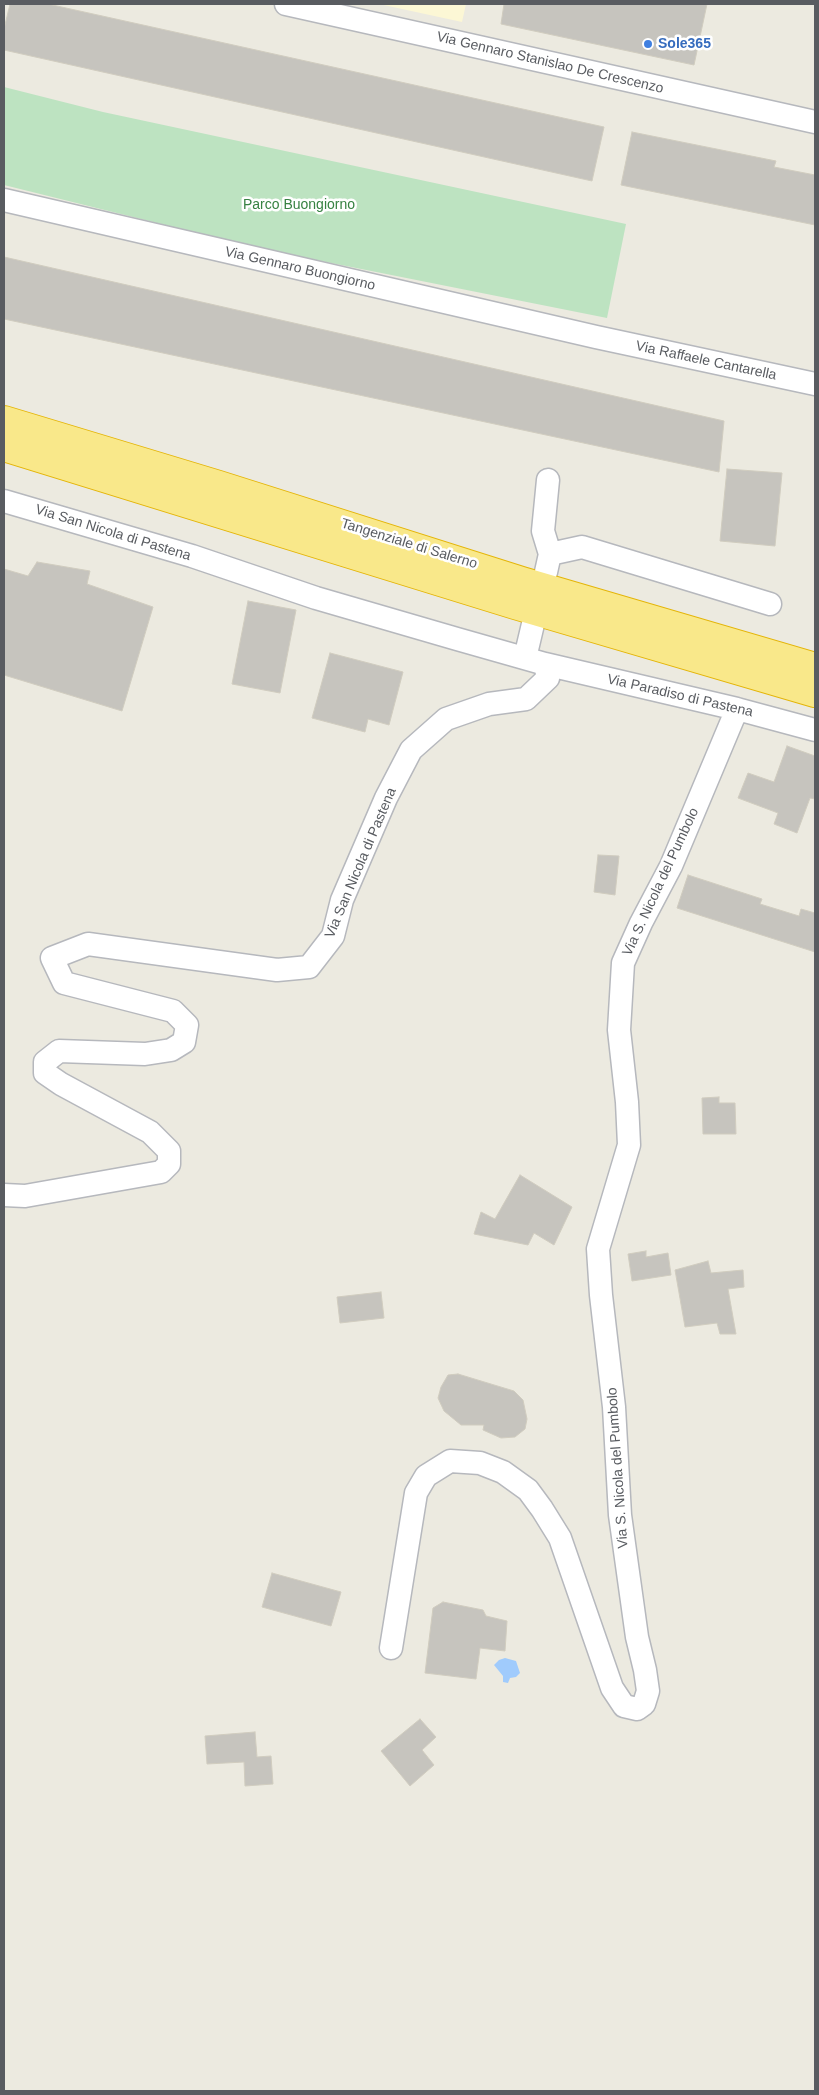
<!DOCTYPE html>
<style>
body{margin:0}
#map{position:relative;width:819px;height:2095px;overflow:hidden;background:#eceae0;font-family:Helvetica,sans-serif}
canvas{display:block}
.frame{position:absolute;inset:0;border:5px solid #595c61;pointer-events:none}
</style>
<div id="map">
<canvas width="819" height="2095"></canvas>
<div class="frame"></div>
</div>
<script>
const context = document.querySelector('canvas').getContext('2d');
context.lineJoin = 'round';
function paint(path, color) { context.fillStyle = color; context.fill(path, 'evenodd'); }
const shape = rows => new Path2D(rows.map(r => 'M' + r).join(''));
function strokePath(path, color, width, dash) { context.strokeStyle = color; context.lineWidth = width; context.lineCap = dash ? 'butt' : 'round'; context.setLineDash(dash || []); context.stroke(path); }
function write(font, color, halo, rows, align = 'center') {
  context.font = font + ' Helvetica,sans-serif'; context.lineWidth = 5; context.setLineDash([]); context.textBaseline = 'middle'; context.strokeStyle = halo; context.fillStyle = color; for (const [text, x, y, turn = 0] of rows) {
    context.save(); context.translate(x, y); context.rotate((+turn || 0) * Math.PI / 180); context.textAlign = isNaN(turn) ? turn : align; if (halo) context.strokeText(text, 0, 0); context.fillText(text, 0, 0); context.restore();
  }
}
const commercial = shape([
 [379,4,466,4,462,22]
]);
const green = shape([
 [4,87,103,112,626,224,607,318,266,250,4,185]
]);
const water = shape([
 [505,1658,516,1661,520,1673,516,1677,510,1678,508,1683,503,1682,503,1676,494,1665,499,1660]
]);
const building = shape([
 [10,4,48,4,604,127,592,181,4,50,4,29,10,4],
 [504,4,707,4,694,65,501,24,504,4],
 [632,132,776,161,774,167,815,175,815,225,621,185,632,132],
 [4,257,724,421,719,472,4,319,4,257],
 [727,469,782,473,775,546,720,541,727,469],
 [37,562,90,571,87,584,153,607,122,711,4,675,4,569,28,576,37,562],
 [248,601,296,610,280,693,232,684,248,601],
 [330,653,403,672,389,725,368,719,365,732,312,718,330,653],
 [787,746,815,756,815,799,810,798,797,833,774,824,778,813,738,798,748,773,774,782,787,746],
 [598,855,619,856,615,895,594,892,598,855],
 [688,875,762,899,760,904,799,916,801,909,815,913,815,952,677,908,688,875],
 [719,1097,719,1103,735,1103,736,1134,703,1134,702,1098,719,1097],
 [520,1175,572,1207,554,1245,534,1233,528,1245,474,1234,481,1212,495,1219,520,1175],
 [646,1251,646,1257,668,1253,671,1275,632,1281,628,1254,646,1251],
 [708,1261,711,1273,743,1270,744,1287,728,1289,736,1334,720,1334,717,1323,685,1327,675,1270,708,1261],
 [381,1292,384,1318,340,1323,337,1297,381,1292],
 [458,1374,514,1391,523,1400,527,1419,525,1429,515,1437,501,1438,483,1430,484,1425,461,1425,444,1411,438,1398,441,1387,448,1375,458,1374],
 [272,1573,341,1592,331,1626,262,1607,272,1573],
 [443,1602,483,1610,486,1616,507,1621,505,1651,480,1648,476,1679,425,1673,433,1608,443,1602],
 [420,1719,436,1737,422,1750,434,1765,410,1786,381,1751,420,1719],
 [255,1732,257,1757,271,1756,273,1784,245,1786,244,1762,207,1764,205,1736,255,1732]
]);
const minor = shape([
 [286,4,815,122],
 [4,200,596,337,815,384],
 [4,501,192,556,316,598,457,639,545,664,737,709,815,730],
 [550,554,582,547,770,604],
 [546,572,550,554,543,531,548,480],
 [525,658,533,624],
 [4,1195,25,1196,161,1172,169,1164,169,1151,150,1132,61,1084,45,1073,45,1062,59,1051,145,1054,171,1050,184,1042,187,1025,173,1011,64,983,52,958,88,944,277,970,309,967,333,936,342,900,386,798,411,750,446,719,489,704,526,699,548,678,545,664],
 [391,1648,416,1493,426,1476,450,1461,480,1463,503,1472,528,1490,542,1509,560,1538,612,1688,624,1706,637,1709,644,1704,648,1691,645,1670,637,1637,620,1515,614,1407,601,1295,598,1249,629,1145,627,1102,619,1030,623,963,641,923,671,866,737,709]
]);
const highway = shape([
 [4,420,219,485,522,581,815,667],
 [4,447,515,605,815,693]
]);
const markers = [
 [648,44,5,"#3f7fe0"]
];
const shopNames = [
 ["Sole365",658,44]
];
const streetNames = [
 ["Via Gennaro Stanislao De Crescenzo",550,63,13],
 ["Via Gennaro Buongiorno",300,269,13],
 ["Via Raffaele Cantarella",706,361,12],
 ["Via San Nicola di Pastena",113,533,17],
 ["Tangenziale di Salerno",409,544,17],
 ["Via Paradiso di Pastena",680,696,13],
 ["Via San Nicola di Pastena",361,863,-67],
 ["Via S. Nicola del Pumbolo",661,882,-65],
 ["Via S. Nicola del Pumbolo",618,1468,-94]
];
const parkNames = [
 ["Parco Buongiorno",299,205]
];
paint(commercial, '#fcf7d5');
paint(green, '#bde3c1');
paint(water, '#a0cbfc');
paint(building, '#c6c4be');
strokePath(building, '#d0ccbf', 1);
strokePath(minor, '#b6b8bd', 25);
strokePath(highway, '#e4b508', 30);
strokePath(minor, '#fff', 22);
strokePath(highway, '#f9e88a', 28);
for (const [x, y, r, color] of markers) { const dot = new Path2D(); dot.arc(x, y, r, 0, 2 * Math.PI); context.fillStyle = color; context.fill(dot); strokePath(dot, '#fff', 2); }
write('bold 14px', '#366cbe', '#fff', shopNames, 'left');
write('14px', '#595c61', '#fff', streetNames);
write('14px', '#378242', '#fff', parkNames);
</script>
